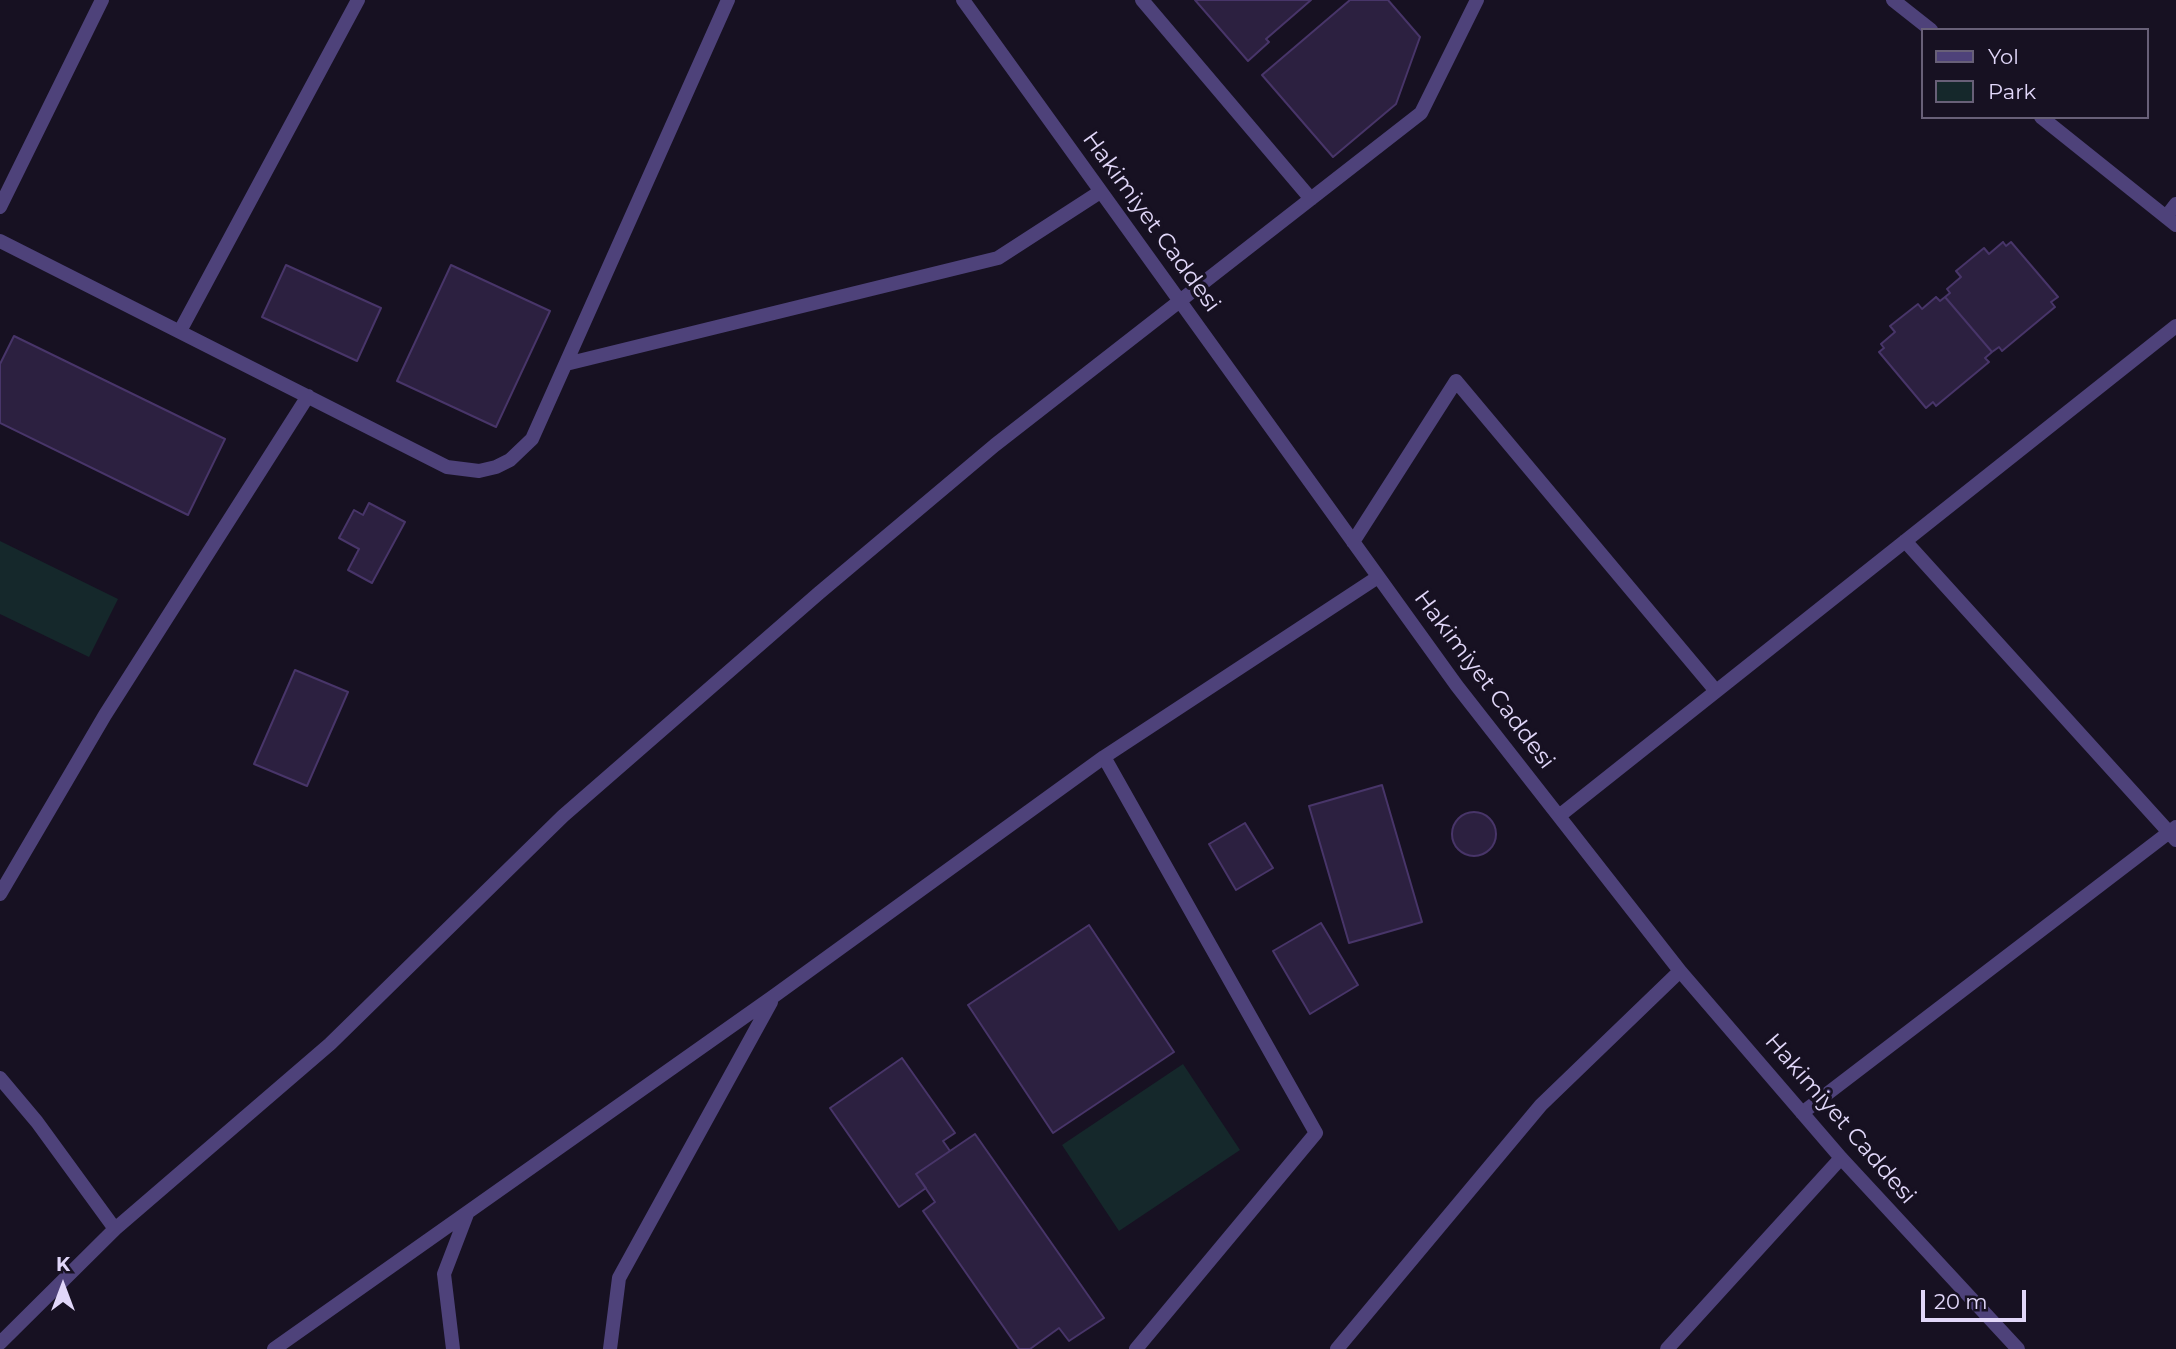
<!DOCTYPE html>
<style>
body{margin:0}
#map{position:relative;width:2176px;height:1349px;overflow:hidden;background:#171122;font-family:Montserrat,sans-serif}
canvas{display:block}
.legend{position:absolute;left:1921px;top:28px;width:228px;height:91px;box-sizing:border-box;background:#171122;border:2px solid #686078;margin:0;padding:9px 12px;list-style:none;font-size:21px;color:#e1d7f9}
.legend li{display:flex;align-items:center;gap:14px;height:35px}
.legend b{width:35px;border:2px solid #686078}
.north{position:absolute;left:28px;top:1251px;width:70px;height:70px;-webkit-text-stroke:5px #171122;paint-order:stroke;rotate:0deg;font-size:19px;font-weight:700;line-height:28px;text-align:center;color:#e1d7f9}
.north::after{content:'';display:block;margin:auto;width:24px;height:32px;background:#e1d7f9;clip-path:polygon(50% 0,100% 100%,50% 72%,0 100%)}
.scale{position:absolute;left:1921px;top:1290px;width:105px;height:32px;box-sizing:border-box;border:4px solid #e1d7f9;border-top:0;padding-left:9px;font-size:21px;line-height:24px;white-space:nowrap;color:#e1d7f9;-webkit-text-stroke:5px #171122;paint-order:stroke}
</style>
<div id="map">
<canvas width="2176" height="1349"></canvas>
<ul class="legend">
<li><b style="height:9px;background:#4e427a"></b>Yol</li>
<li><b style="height:19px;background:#15282b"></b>Park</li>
</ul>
<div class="north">K</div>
<div class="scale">20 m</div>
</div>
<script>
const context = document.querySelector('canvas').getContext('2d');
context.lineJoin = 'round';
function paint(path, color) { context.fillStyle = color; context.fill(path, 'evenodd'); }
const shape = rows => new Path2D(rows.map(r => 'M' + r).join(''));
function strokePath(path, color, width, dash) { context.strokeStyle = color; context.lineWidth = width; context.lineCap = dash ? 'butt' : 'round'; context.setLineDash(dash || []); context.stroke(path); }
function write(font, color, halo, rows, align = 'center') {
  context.font = font + ' Montserrat,sans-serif'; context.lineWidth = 7; context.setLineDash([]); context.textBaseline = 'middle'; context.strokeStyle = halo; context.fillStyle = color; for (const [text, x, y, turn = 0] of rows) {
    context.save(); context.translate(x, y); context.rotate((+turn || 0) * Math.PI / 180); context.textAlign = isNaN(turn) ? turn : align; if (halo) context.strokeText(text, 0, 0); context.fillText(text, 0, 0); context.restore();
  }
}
const green = shape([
 [0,541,118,599,89,657,0,614],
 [1183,1064,1240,1150,1119,1231,1062,1145]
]);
const building = shape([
 [1195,0,1311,0,1266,39,1269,42,1248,61,1195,0],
 [1350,0,1388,0,1420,37,1396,104,1333,157,1262,75,1350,0],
 [2003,242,2006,246,2011,242,2058,297,2051,302,2055,307,2002,351,1999,347,1992,352,1945,297,1950,293,1947,289,1961,277,1956,271,1984,248,1989,254,2003,242],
 [286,265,381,308,357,361,262,317,286,265],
 [451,265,550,311,496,427,397,381,451,265],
 [1936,297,1940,301,1945,297,1992,352,1985,358,1989,362,1936,406,1933,402,1926,408,1879,352,1884,348,1881,344,1895,332,1890,326,1918,304,1922,309,1936,297],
 [14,336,225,439,188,515,0,423,0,364,14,336],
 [369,503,405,522,372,583,348,570,359,549,339,538,354,510,363,515,369,503],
 [295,670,348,692,307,786,254,764,295,670],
 [1382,785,1422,922,1349,943,1309,806,1382,785],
 '1452 834a22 22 0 1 1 44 0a22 22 0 1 1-44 0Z',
 [1245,823,1273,868,1236,890,1209,844,1245,823],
 [1321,923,1358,985,1310,1014,1273,951,1321,923],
 [1089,925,1174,1052,1053,1133,968,1005,1089,925],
 [902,1058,955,1133,943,1141,950,1151,916,1174,926,1188,899,1207,830,1108,902,1058],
 [975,1134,1104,1318,1069,1341,1059,1328,1030,1349,1019,1349,923,1211,935,1202,916,1174,975,1134]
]);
const minor = shape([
 [963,0,1457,686,1680,971,1841,1158,2018,1349],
 [1142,0,1311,199],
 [1893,0,1931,30],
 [2041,117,2176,225],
 [0,207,102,0],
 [2166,217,2176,204],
 [0,241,447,467,479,471,496,467,510,460,532,439,728,0],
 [180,331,358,0],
 [566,364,998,258,1100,192],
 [1905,541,2176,840],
 [1353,542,1456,381,1716,691],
 [1104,757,1316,1133,1136,1349],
 [1559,816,2176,326],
 [0,894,105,715,308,396],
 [0,1078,37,1122,115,1229],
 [1802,1113,2176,827],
 [0,1343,115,1229,330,1044,563,816,819,593,995,445,1421,113,1477,0],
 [274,1349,774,996,1104,757,1378,577],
 [453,1349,444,1274,467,1214],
 [610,1349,619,1278,771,1002],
 [1337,1349,1541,1105,1680,971],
 [1667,1349,1841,1158]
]);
const streetNames = [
 ["Hakimiyet Caddesi",1151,222,54],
 ["Hakimiyet Caddesi",1484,680,53],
 ["Hakimiyet Caddesi",1840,1119,49]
];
paint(green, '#15282b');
paint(building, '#2c2040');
strokePath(building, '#483569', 2);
strokePath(minor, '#4e427a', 14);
write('23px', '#e1d7f9', '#171122', streetNames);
</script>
